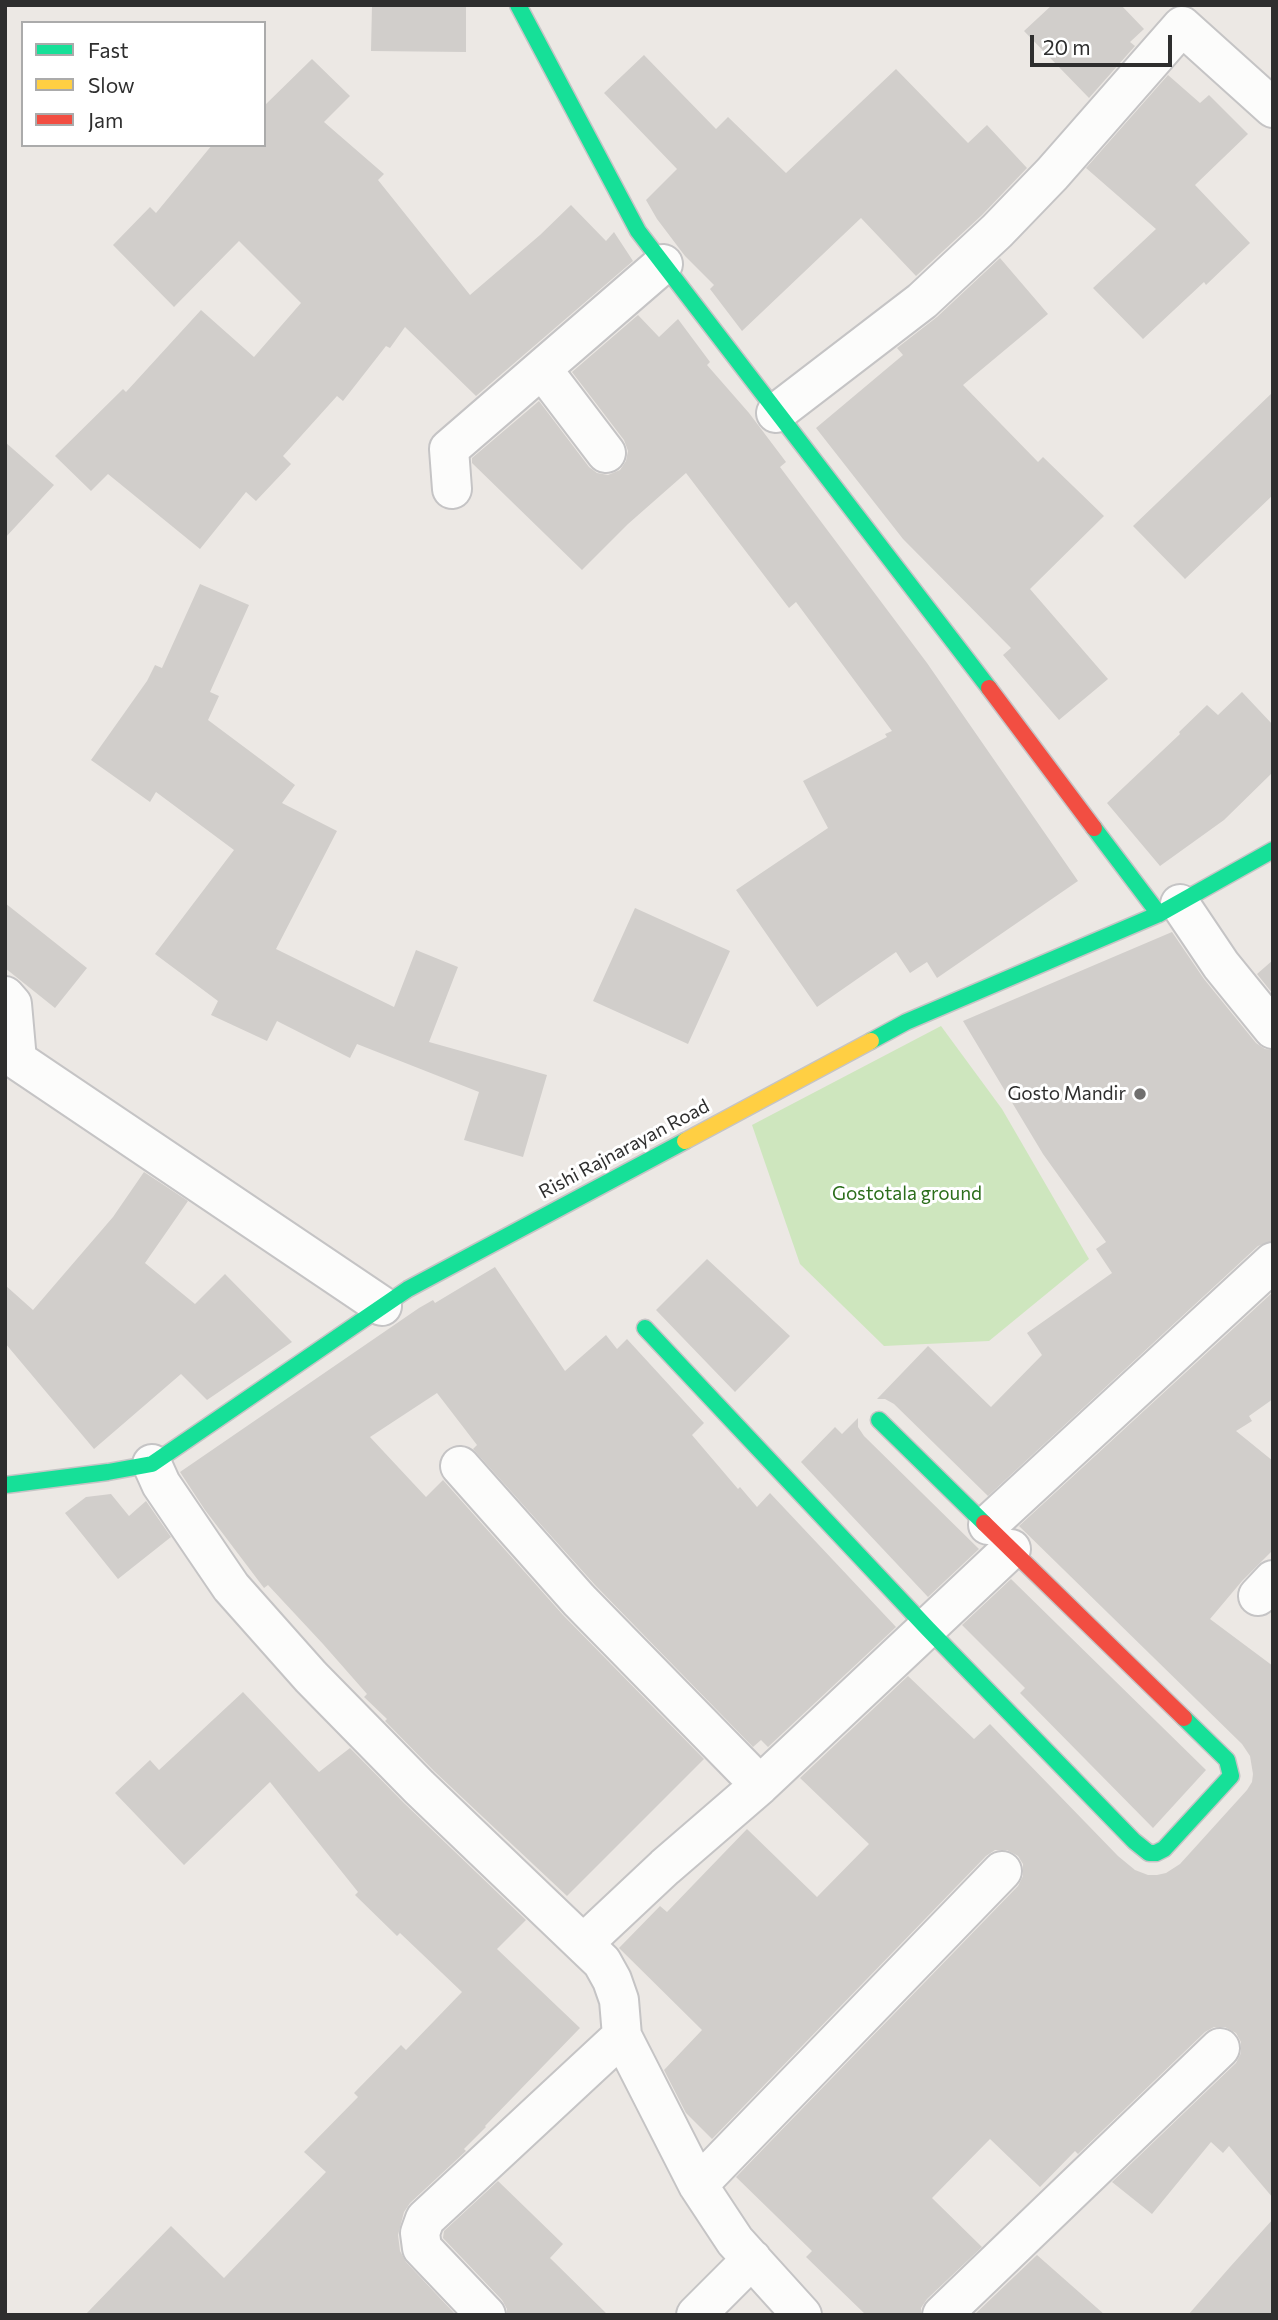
<!DOCTYPE html>
<style>
body{margin:0}
#map{position:relative;width:1278px;height:2320px;overflow:hidden;background:#ece8e4;font-family:Commissioner,sans-serif}
canvas{display:block}
.frame{position:absolute;inset:0;border:7px solid #2e2e2e;pointer-events:none}
.legend{position:absolute;left:21px;top:21px;width:245px;height:126px;box-sizing:border-box;background:#fff;border:2px solid #ababab;margin:0;padding:9px 12px;list-style:none;font-size:21px;color:#2e2e2e}
.legend li{display:flex;align-items:center;gap:14px;height:35px}
.legend b{width:35px;border:2px solid #ababab}
.scale{position:absolute;left:1030px;top:35px;width:142px;height:32px;box-sizing:border-box;border:4px solid #2e2e2e;border-top:0;padding-left:9px;font-size:21px;line-height:24px;white-space:nowrap;color:#2e2e2e;-webkit-text-stroke:5px #fff;paint-order:stroke}
</style>
<div id="map">
<canvas width="1278" height="2320"></canvas>
<div class="frame"></div>
<ul class="legend">
<li><b style="height:9px;background:#16e098"></b>Fast</li>
<li><b style="height:9px;background:#ffcf43"></b>Slow</li>
<li><b style="height:9px;background:#f24e42"></b>Jam</li>
</ul>
<div class="scale">20 m</div>
</div>
<script>
const context = document.querySelector('canvas').getContext('2d');
context.lineJoin = 'round';
function paint(path, color) { context.fillStyle = color; context.fill(path, 'evenodd'); }
const shape = rows => new Path2D(rows.map(r => 'M' + r).join(''));
function strokePath(path, color, width, dash) { context.strokeStyle = color; context.lineWidth = width; context.lineCap = dash ? 'butt' : 'round'; context.setLineDash(dash || []); context.stroke(path); }
function write(font, color, halo, rows, align = 'center') {
  context.font = font + ' Commissioner,sans-serif'; context.lineWidth = 6; context.setLineDash([]); context.textBaseline = 'middle'; context.strokeStyle = halo; context.fillStyle = color; for (const [text, x, y, turn = 0] of rows) {
    context.save(); context.translate(x, y); context.rotate((+turn || 0) * Math.PI / 180); context.textAlign = isNaN(turn) ? turn : align; if (halo) context.strokeText(text, 0, 0); context.fillText(text, 0, 0); context.restore();
  }
}
const green = shape([
 [941,1026,1002,1109,1089,1259,989,1341,884,1346,800,1264,752,1125]
]);
const building = shape([
 [372,5,466,5,466,52,371,51],
 [1052,5,1121,5,1144,29,1130,42,1135,46,1089,98,1024,31],
 [644,55,716,129,728,117,786,173,896,69,968,143,987,125,1027,168,982,215,916,276,861,218,742,331,710,289,714,285,685,256,657,219,646,200,677,169,604,93],
 [312,59,350,96,324,122,384,174,378,180,470,295,540,235,571,205,606,241,614,232,633,261,476,396,405,327,390,348,386,346,343,401,337,396,283,456,291,464,256,501,246,492,200,549,108,474,91,491,55,456,123,389,126,392,201,310,254,357,301,303,239,241,174,307,113,245,150,207,156,213,212,145,264,145,264,106],
 [1168,75,1200,103,1209,95,1248,134,1195,185,1250,243,1206,285,1204,282,1143,339,1093,288,1156,229,1086,168],
 [1000,258,1048,314,963,385,1038,462,1043,457,1104,516,1030,589,1108,679,1059,720,1003,655,1011,648,903,539,816,428,903,355,897,348,937,317],
 [638,315,659,337,678,319,710,362,707,365,749,413,786,462,780,467,927,663,1078,881,937,978,927,962,910,973,896,952,817,1007,736,890,828,828,803,781,887,737,885,734,892,731,796,602,789,608,686,473,628,524,582,570,472,463,472,458,539,401,589,467,597,473,608,475,620,470,626,461,628,451,624,440,572,372],
 [1273,392,1273,495,1185,579,1133,526],
 [5,442,54,485,5,538],
 [200,584,249,605,210,692,219,696,208,720,295,785,282,803,337,831,276,949,394,1007,416,950,458,967,429,1042,547,1075,523,1157,464,1140,479,1092,357,1044,350,1058,277,1021,267,1041,211,1015,218,1001,155,954,234,850,156,792,150,802,91,760,147,681,155,665,162,668],
 [1242,692,1273,725,1273,772,1224,820,1160,866,1107,803,1180,734,1179,732,1207,705,1218,715],
 [5,903,87,968,55,1008,5,968],
 [635,908,730,951,688,1044,593,1001],
 [1172,932,1204,979,1256,1043,1265,1049,1273,1050,1273,1241,1258,1246,988,1496,894,1404,885,1399,877,1399,928,1346,991,1407,1042,1355,1027,1333,1112,1273,1096,1249,1106,1242,1043,1154,963,1021],
 [1273,960,1273,994,1257,974],
 [144,1172,188,1201,145,1263,195,1304,225,1274,292,1342,207,1400,181,1374,94,1449,5,1343,5,1285,33,1310,113,1217],
 [707,1259,790,1336,735,1392,656,1310],
 [495,1267,565,1371,606,1335,617,1349,627,1339,704,1423,692,1435,738,1489,740,1487,757,1507,770,1493,896,1627,768,1747,761,1740,753,1747,595,1585,473,1449,477,1445,437,1393,370,1437,426,1497,443,1480,563,1615,704,1759,567,1896,434,1771,385,1721,387,1719,364,1697,367,1694,323,1644,268,1585,264,1588,205,1510,180,1472,419,1308,433,1300,435,1303],
 [1273,1292,1273,1399,1249,1416,1252,1421,1236,1431,1273,1461,1273,1550,1242,1581,1210,1619,1273,1666,1273,2198,1229,2146,1223,2153,1211,2142,1152,2214,1112,2182,1236,2063,1241,2053,1241,2042,1236,2033,1225,2027,1214,2027,1205,2032,1078,2154,1075,2151,1040,2187,990,2139,932,2198,982,2247,927,2299,921,2308,921,2315,866,2315,806,2257,812,2251,736,2177,1018,1886,1023,1876,1023,1864,1018,1856,1007,1850,995,1850,986,1856,712,2139,686,2113,664,2070,702,2030,619,1948,660,1906,667,1912,747,1829,817,1897,869,1844,800,1778,908,1676,974,1739,990,1724,1118,1856,1135,1870,1148,1875,1157,1875,1166,1873,1180,1864,1247,1790,1252,1782,1253,1774,1250,1756,1242,1744,1019,1526],
 [858,1418,858,1427,864,1436,979,1549,928,1597,801,1462,835,1427,842,1434],
 [111,1494,129,1516,146,1501,171,1537,118,1579,65,1513,86,1497],
 [1011,1579,1206,1770,1153,1828,1020,1693,1025,1688,962,1625],
 [243,1692,319,1772,350,1748,404,1803,526,1920,497,1949,580,2028,485,2126,486,2127,464,2149,466,2151,410,2203,404,2212,398,2235,400,2251,406,2262,456,2315,85,2315,171,2226,224,2278,326,2172,304,2152,358,2097,354,2093,401,2045,406,2050,462,1992,400,1933,397,1936,355,1895,358,1892,270,1782,184,1865,115,1793,150,1760,159,1770],
 [498,2181,563,2244,550,2258,608,2315,507,2315,507,2309,502,2300,443,2238,444,2231],
 [1273,2219,1273,2315,1188,2315,1230,2267],
 [1037,2255,1105,2315,974,2315]
]);
const street = shape([
 [542,369,606,453],
 [776,413,922,301,997,231,1052,174,1182,26,1273,108],
 [452,489,449,449,663,264],
 [1180,904,1221,965,1273,1029],
 [5,996,12,1004,17,1060,382,1306],
 [152,1464,161,1484,231,1587,311,1677,419,1787,602,1962,612,1980,619,2000,622,2036,698,2185,735,2241,802,2315],
 [460,1466,579,1600,760,1785],
 [988,1525,1273,1262],
 [1258,1596,1273,1580],
 [584,1943,665,1867,760,1785,1011,1549],
 [698,2185,1002,1871],
 [486,2315,422,2248,420,2233,425,2219,622,2036],
 [696,2315,752,2259],
 [942,2315,1220,2048]
]);
const fast = shape([
 [518,5,638,231,989,688],
 [1094,828,1159,914],
 [871,1041,906,1022,1159,914,1273,850],
 [645,1328,928,1629,1134,1841,1149,1853,1156,1853,1164,1849,1231,1776,1227,1760,1184,1718],
 [879,1420,984,1523],
 [5,1485,108,1472,152,1464,408,1289,685,1141]
]);
const slow = shape([
 [685,1141,871,1041]
]);
const jam = shape([
 [989,688,1094,828],
 [984,1523,1184,1718]
]);
const markers = [
 [1140,1094,7,"#706f6e"]
];
const poiNames = [
 ["Gosto Mandir",1126,1094]
];
const streetNames = [
 ["Rishi Rajnarayan Road",624,1149,-28]
];
const parkNames = [
 ["Gostotala ground",907,1194]
];
paint(green, '#cee6be');
paint(building, '#d1cecb');
strokePath(street, '#c5c4c5', 42);
strokePath(fast, '#c5c4c5', 19);
strokePath(slow, '#c5c4c5', 19);
strokePath(jam, '#c5c4c5', 19);
strokePath(street, '#fcfcfb', 38);
strokePath(fast, '#16e098', 16);
strokePath(slow, '#ffcf43', 16);
strokePath(jam, '#f24e42', 16);
for (const [x, y, r, color] of markers) { const dot = new Path2D(); dot.arc(x, y, r, 0, 2 * Math.PI); context.fillStyle = color; context.fill(dot); strokePath(dot, '#fff', 2.5); }
write('19px', '#2e2e2e', '#fff', poiNames, 'right');
write('19px', '#2e2e2e', '#fff', streetNames);
write('19px', '#2c6e1b', '#fff', parkNames);
</script>
